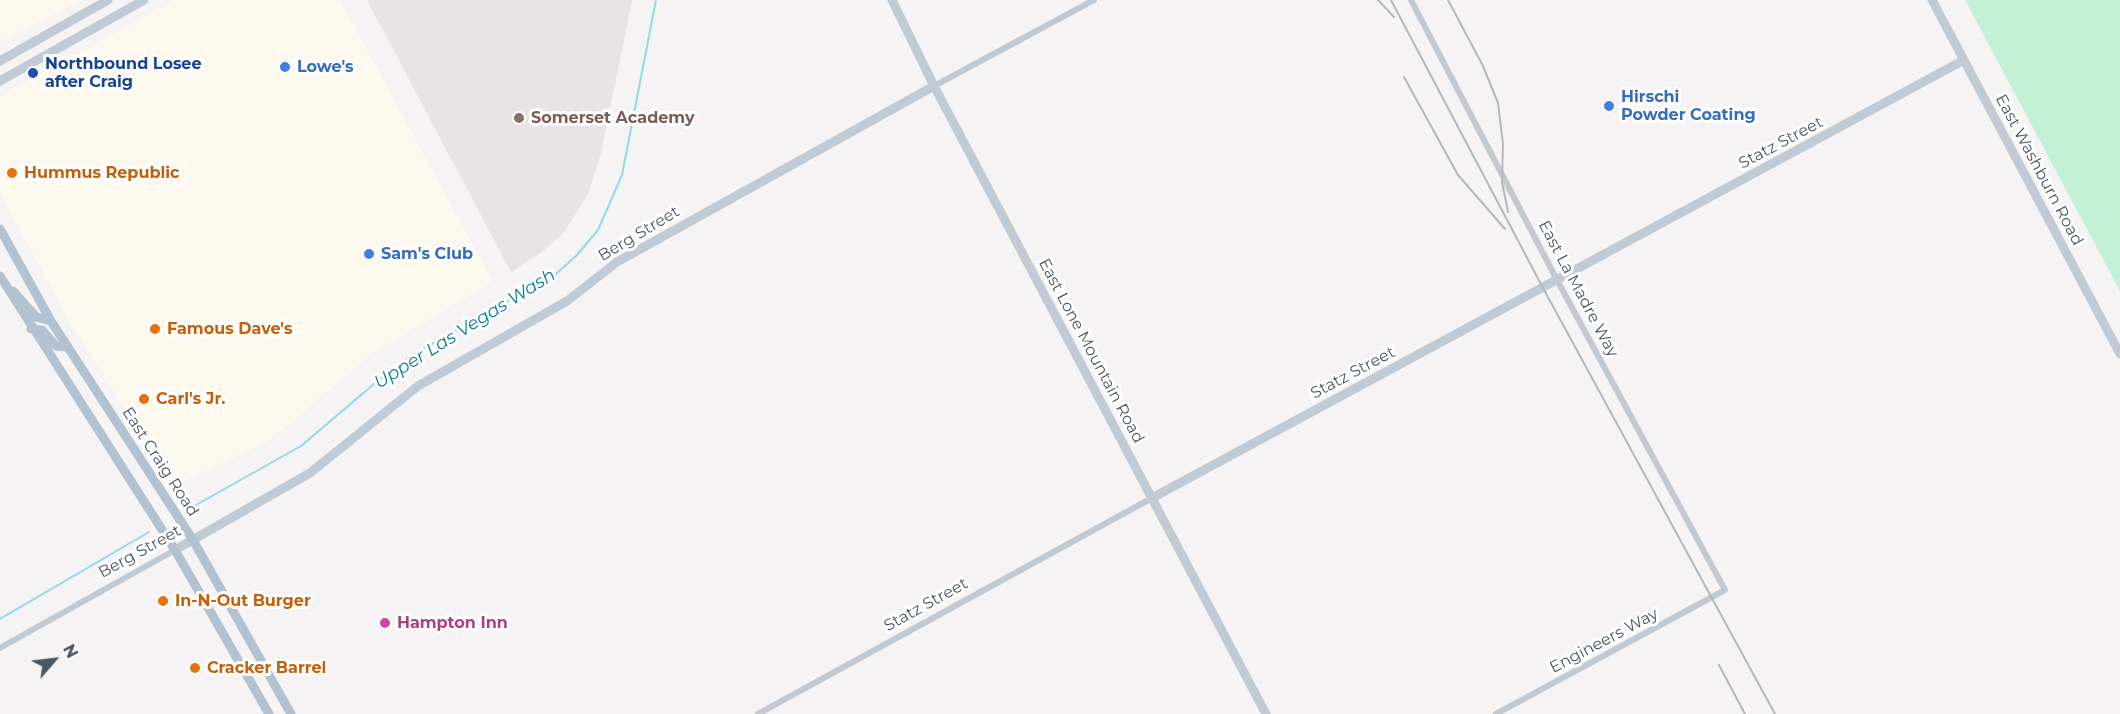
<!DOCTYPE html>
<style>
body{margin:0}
#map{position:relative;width:2120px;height:714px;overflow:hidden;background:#f5f3f3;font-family:Montserrat,sans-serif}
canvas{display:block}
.north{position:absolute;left:24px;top:630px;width:60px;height:60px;-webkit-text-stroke:4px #fff;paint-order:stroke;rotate:62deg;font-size:16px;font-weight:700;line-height:24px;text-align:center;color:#4a5661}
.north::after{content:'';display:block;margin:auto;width:21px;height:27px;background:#4a5661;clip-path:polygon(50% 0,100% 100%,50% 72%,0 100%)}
</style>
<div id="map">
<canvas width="2120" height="714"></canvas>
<div class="north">N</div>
</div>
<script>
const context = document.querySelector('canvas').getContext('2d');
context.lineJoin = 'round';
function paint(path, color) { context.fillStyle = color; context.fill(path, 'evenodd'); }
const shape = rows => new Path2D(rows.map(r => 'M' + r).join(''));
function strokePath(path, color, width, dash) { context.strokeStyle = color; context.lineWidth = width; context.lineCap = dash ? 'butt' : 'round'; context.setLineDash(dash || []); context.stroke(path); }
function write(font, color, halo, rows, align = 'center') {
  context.font = font + ' Montserrat,sans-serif'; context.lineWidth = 6; context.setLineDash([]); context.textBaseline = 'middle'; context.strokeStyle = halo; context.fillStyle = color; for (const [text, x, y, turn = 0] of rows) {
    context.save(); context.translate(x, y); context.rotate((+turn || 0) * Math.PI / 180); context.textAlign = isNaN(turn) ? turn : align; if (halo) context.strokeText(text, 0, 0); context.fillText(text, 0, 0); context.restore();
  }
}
const commercial = shape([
 [0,0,82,0,0,42],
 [175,0,340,0,493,282,376,351,270,440,175,486,73,328,0,193,0,96]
]);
const education = shape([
 [367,0,632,0,601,153,588,194,564,232,544,250,511,272]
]);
const green = shape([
 [1965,0,2120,0,2120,291]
]);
const stream = shape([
 [187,510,301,446,387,373,414,354,556,274,577,255,598,230,622,175,656,0],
 [0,619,149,532]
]);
const street = shape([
 [1411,0,1557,280,1725,590,1496,714],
 [934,86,1094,0],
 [0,648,175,550],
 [758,714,1152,498]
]);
const secondary = shape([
 [892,0,934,86,1266,714],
 [1932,0,2120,354],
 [0,61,108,0],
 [0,81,144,0],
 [1152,498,1964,60],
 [175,550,310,473,418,386,567,301,617,262,934,86]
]);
const primary = shape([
 [0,229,51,321,193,540,291,714],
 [0,276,175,550,269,714],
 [13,291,36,317,51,321],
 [31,329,42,330,56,346,67,347]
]);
const rail = shape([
 [1378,0,1394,17],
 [1391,0,1543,288,1775,714],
 [1448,0,1483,66,1498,103,1503,144,1502,182,1508,212],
 [1404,77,1458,175,1505,229],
 [1719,665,1745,714]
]);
const markers = [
 [285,67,6,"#3f7fe0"],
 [33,73,6,"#1a4fb4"],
 [1609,106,6,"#3f7fe0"],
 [519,118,6,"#8d6e63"],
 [12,173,6,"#e8710a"],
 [369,254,6,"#3f7fe0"],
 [155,329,6,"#e8710a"],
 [144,399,6,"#e8710a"],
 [163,601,6,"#e8710a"],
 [385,623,6,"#d1479c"],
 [195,668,6,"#e8710a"]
];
const transitNames = [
 ["Northbound Losee",45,64],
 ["after Craig",45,82]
];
const shopNames = [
 ["Lowe's",297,67],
 ["Hirschi",1621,97],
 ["Powder Coating",1621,115],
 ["Sam's Club",381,254]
];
const educationNames = [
 ["Somerset Academy",531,118]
];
const streetNames = [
 ["Statz Street",1781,143,-28],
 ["East Washburn Road",2039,170,62],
 ["Berg Street",639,234,-31],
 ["East La Madre Way",1578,289,62],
 ["East Lone Mountain Road",1091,351,62],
 ["Statz Street",1353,373,-28],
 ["East Craig Road",160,462,57],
 ["Berg Street",140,552,-29],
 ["Statz Street",926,605,-29],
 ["Engineers Way",1604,641,-28]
];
const foodNames = [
 ["Hummus Republic",24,173],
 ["Famous Dave's",167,329],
 ["Carl's Jr.",156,399],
 ["In-N-Out Burger",175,601],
 ["Cracker Barrel",207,668]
];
const hotelNames = [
 ["Hampton Inn",397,623]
];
const waterNames = [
 ["Upper Las Vegas Wash",465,329,-32]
];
paint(commercial, '#fdf9ef');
paint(education, '#e6e4e5');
paint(green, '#c3f1d5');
strokePath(stream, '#90daee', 2);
strokePath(street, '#c1cad2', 6);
strokePath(secondary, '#c1cbd6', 9);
strokePath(primary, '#b3c2d1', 9);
strokePath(rail, '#b5b8bd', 2);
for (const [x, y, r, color] of markers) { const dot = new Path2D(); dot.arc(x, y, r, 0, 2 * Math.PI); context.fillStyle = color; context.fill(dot); strokePath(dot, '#fff', 2); }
write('bold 16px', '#164399', '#fff', transitNames, 'left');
write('bold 16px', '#366cbe', '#fff', shopNames, 'left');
write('bold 16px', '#785e54', '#fff', educationNames, 'left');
write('16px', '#4a5661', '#fff', streetNames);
write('bold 16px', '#c56008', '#fff', foodNames, 'left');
write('bold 16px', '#b23c85', '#fff', hotelNames, 'left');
write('italic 18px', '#0c7c9b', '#fff', waterNames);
</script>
